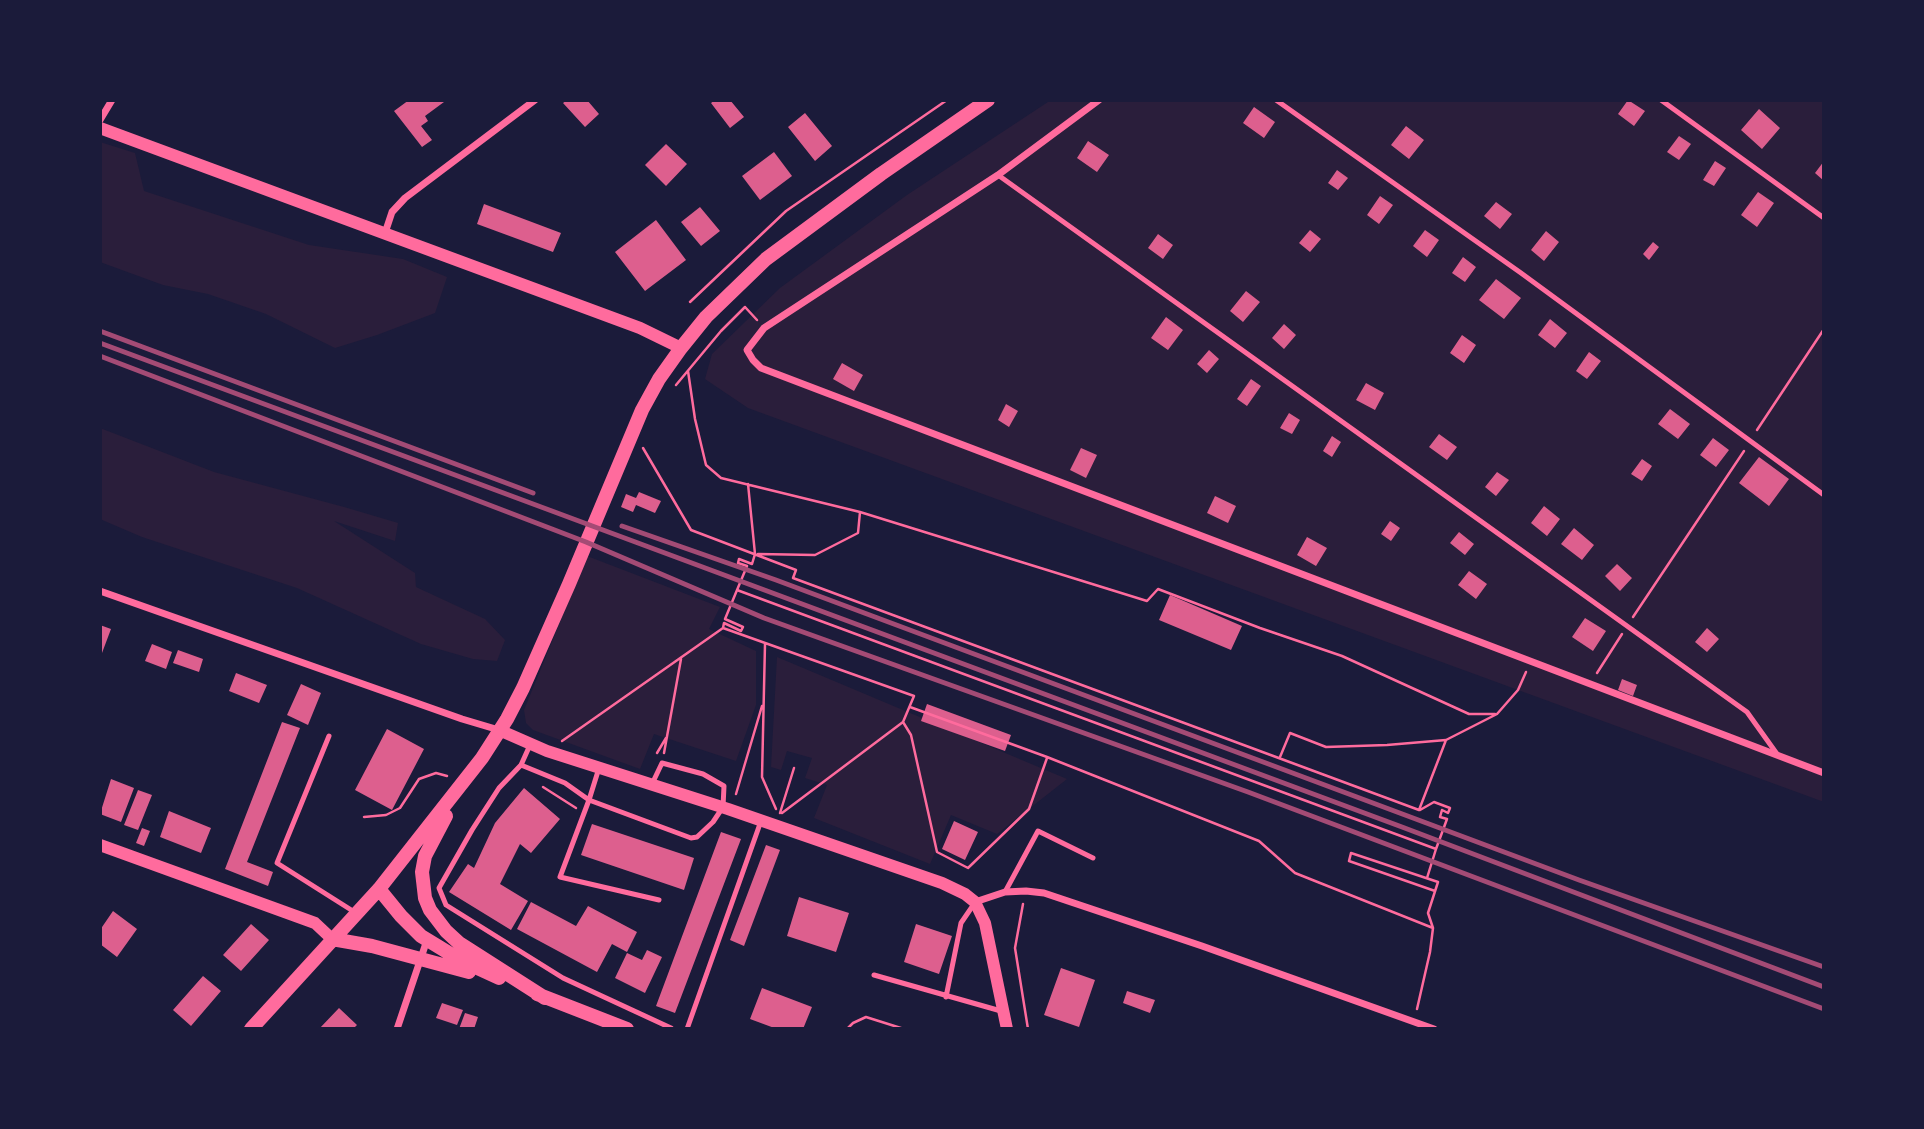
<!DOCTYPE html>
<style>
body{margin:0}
#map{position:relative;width:1924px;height:1129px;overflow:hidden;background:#1b1b3a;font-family:"Source Sans 3",sans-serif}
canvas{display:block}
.frame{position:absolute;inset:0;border:102px solid #1b1b3a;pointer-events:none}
</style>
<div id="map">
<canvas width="1924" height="1129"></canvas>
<div class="frame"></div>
</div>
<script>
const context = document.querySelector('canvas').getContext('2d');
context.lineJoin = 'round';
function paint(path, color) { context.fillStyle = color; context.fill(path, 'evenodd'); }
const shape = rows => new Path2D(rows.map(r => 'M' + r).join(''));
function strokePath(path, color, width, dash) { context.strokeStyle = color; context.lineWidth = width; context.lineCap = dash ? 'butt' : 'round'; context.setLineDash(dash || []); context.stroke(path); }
const green = shape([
 [1051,100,1824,100,1824,802,748,408,705,379,712,354,780,288,907,195],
 [100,142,135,153,144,191,309,245,403,259,447,277,435,313,377,335,335,348,266,314,208,294,163,285,100,262],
 [100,428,214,472,344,507,398,523,395,541,334,521,415,573,416,587,485,619,505,640,497,661,473,659,421,644,297,588,142,537,100,519],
 [587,556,720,607,709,629,756,651,756,705,736,761,654,734,640,769,533,730,526,723,524,710],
 [777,657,1067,779,997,834,951,815,930,864,814,818,827,785,805,778,812,758,787,751,781,770,771,767]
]);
const building = shape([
 [409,100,443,100,444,102,425,116,428,121,421,126,432,140,422,147,394,111],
 [567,100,587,100,599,114,585,127,563,103],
 [715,100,730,100,744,117,730,128,711,103],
 [1628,100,1645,111,1634,126,1618,114],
 [1254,107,1275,122,1264,138,1243,123],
 [1759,109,1780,128,1762,149,1741,130],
 [805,113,832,146,815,161,788,127],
 [1406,126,1424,140,1409,159,1391,145],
 [1679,136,1691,144,1679,160,1667,152],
 [1088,141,1109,155,1097,172,1077,158],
 [666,144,687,164,666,186,645,165],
 [774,152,792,176,760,200,742,176],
 [1715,161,1726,168,1714,186,1703,180],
 [1824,161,1824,181,1815,173],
 [1337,170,1348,178,1338,190,1328,183],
 [1758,192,1774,203,1757,227,1741,215],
 [1380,196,1393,205,1379,224,1367,215],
 [1496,202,1512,214,1500,229,1484,216],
 [484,204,561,233,553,252,477,224],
 [700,207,720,231,701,246,681,222],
 [656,220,686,260,645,291,615,252],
 [1310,230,1321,239,1310,252,1299,243],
 [1425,230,1439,240,1427,257,1413,246],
 [1546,231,1559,242,1544,261,1531,250],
 [1158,234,1173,245,1163,259,1148,248],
 [1653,242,1659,247,1649,260,1643,254],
 [1463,257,1476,267,1465,282,1452,273],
 [1496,279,1521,298,1504,319,1479,300],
 [1246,291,1260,302,1243,322,1230,311],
 [1166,317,1183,330,1168,350,1151,338],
 [1550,319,1567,333,1555,348,1538,335],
 [1284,324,1296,335,1284,349,1272,338],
 [1462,335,1476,345,1464,363,1450,353],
 [1209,350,1219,359,1207,373,1197,364],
 [1589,352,1601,361,1587,379,1576,371],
 [842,363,863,375,854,391,833,379],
 [1251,379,1261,386,1247,406,1237,399],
 [1366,383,1384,393,1375,410,1356,400],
 [1006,404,1018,411,1009,427,998,420],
 [1670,409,1690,424,1678,439,1658,424],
 [1289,413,1300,420,1292,434,1280,428],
 [1439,434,1457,447,1447,460,1429,447],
 [1332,436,1341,442,1332,457,1323,451],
 [1713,438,1729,450,1716,467,1700,455],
 [1081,448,1097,455,1086,478,1070,470],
 [1759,457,1789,479,1769,506,1739,483],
 [1642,459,1652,466,1642,481,1631,474],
 [1497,472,1509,480,1496,496,1485,487],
 [639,492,661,501,655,513,636,505,633,512,621,507,626,494,636,498],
 [1215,496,1236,506,1228,523,1207,513],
 [1544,506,1560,519,1547,536,1531,523],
 [1390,521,1400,528,1391,541,1381,534],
 [1574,528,1594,545,1582,560,1561,544],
 [1459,532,1474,544,1465,555,1450,543],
 [1307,537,1327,548,1316,566,1297,555],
 [1617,564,1632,578,1620,591,1605,576],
 [1469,571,1487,584,1476,599,1458,585],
 [1170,595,1242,626,1231,650,1159,620],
 [1585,618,1606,631,1593,651,1572,637],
 [100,625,111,629,102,653,100,652],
 [1707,628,1719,639,1707,652,1695,642],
 [152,644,172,652,166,669,145,661],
 [178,650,203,659,199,672,173,663],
 [236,673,267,685,259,703,229,691],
 [1622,679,1637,685,1633,696,1618,690],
 [301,684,321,693,308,725,287,715],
 [927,704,1011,735,1005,751,921,721],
 [282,722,300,728,247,862,273,872,268,886,225,869],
 [387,729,424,749,392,810,355,790],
 [111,779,134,788,121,822,100,814],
 [524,788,560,819,531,853,520,844,500,884,528,901,511,930,449,892,468,864,474,868,495,823],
 [138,790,152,795,138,830,124,825],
 [169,811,211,828,201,853,160,837],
 [954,821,978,832,965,860,942,849],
 [592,824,694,858,684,890,581,855],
 [142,828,150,831,144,846,136,843],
 [721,832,741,839,675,1013,656,1006],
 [766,845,780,850,744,946,730,940],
 [799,897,849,913,836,952,787,936],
 [531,902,576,926,588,906,637,932,627,952,612,944,597,972,517,929],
 [113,911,137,929,117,957,100,944,100,930],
 [251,924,269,940,241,971,223,955],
 [916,924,952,936,939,974,904,962],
 [647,950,662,957,645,993,615,978,627,953,642,960],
 [1061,968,1095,980,1079,1027,1044,1015],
 [203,976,221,991,191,1026,173,1010],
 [762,988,812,1007,803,1029,777,1029,750,1019],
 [1127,991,1155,1000,1150,1013,1123,1003],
 [442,1003,463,1010,457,1025,436,1018],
 [339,1008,357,1025,353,1029,319,1029],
 [465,1013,478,1017,474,1029,459,1029]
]);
const path = shape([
 [690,302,786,211,947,100],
 [688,371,695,419,706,465,721,478,860,512],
 [676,385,721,331,745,307,757,320],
 [1757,430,1824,329],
 [643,448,691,530,796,570,793,578,1419,810,1446,740,1497,714,1518,690,1526,672],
 [748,484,755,554,752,564,739,559,738,563,747,566,725,619,743,627,741,631,724,623,723,628,914,696,903,722,782,813],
 [758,554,815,555,858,533,860,512,1147,601,1158,589,1260,628,1342,656,1469,714,1495,714],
 [737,590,1436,849,1447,819,1440,817,1442,810,1448,813,1450,808,1434,802,1420,810],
 [1633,617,1744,451],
 [765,644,762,777,776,809],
 [1597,673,1622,634],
 [910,707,1047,757,1259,841,1295,873,1433,928],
 [903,722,911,735,937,852,968,868,1029,809,1047,758],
 [562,741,723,628],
 [657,753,666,738],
 [664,753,681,659],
 [1280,757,1290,733,1326,747,1387,745,1446,740],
 [543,787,576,808],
 [736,794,762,706],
 [780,813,794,768],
 [364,817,386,815,400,808,419,779,436,773,447,776],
 [1427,878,1436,849],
 [1023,904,1015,948,1028,1029],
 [1417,1009,1430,952,1433,928,1428,913,1438,882,1351,853,1349,861,1435,891],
 [847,1029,853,1023,866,1017,904,1029]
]);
const service = shape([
 [1276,100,1521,273,1824,495],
 [1661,100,1824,218],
 [998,175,1747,712,1777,754],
 [329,736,277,863,356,913],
 [530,745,521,765,499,788,472,830,439,888,446,905,563,978,671,1028],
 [521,765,565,783,589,800,691,838,697,837,713,822,723,807,724,786,703,774,662,763,652,784],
 [599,768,589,800,560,877,659,900],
 [1005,892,1038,831,1093,858],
 [874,975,1001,1011],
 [946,997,961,923,974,904],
 [687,1029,761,821]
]);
const minor = shape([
 [1099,100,998,175,764,328,747,350,753,360,761,368,1824,773],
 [100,120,112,100],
 [385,233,392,212,405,198,535,100],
 [100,591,462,719,499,730],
 [975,902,1005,892,1026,891,1044,893,1202,946,1434,1029],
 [397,1029,427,940]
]);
const tertiary = shape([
 [100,128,640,328,681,348],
 [499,730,547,751,728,809,942,883,965,894,975,902,985,923,1007,1029],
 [100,845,315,923,332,939]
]);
const secondary = shape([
 [446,816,425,856,422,872,425,898,430,910,446,931,459,943,545,998],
 [379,889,401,916,421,936,462,961,499,978],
 [332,939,372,946,469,972],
 [537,994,627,1029],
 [251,1029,379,889,482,758,507,719,523,688,569,584,642,410,659,379,681,348,706,317,766,259,881,174,988,100]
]);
const rail = shape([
 [100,331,533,493],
 [100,343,1402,827,1824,987],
 [100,356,586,542,764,618,1248,792,1824,1009],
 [622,526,776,580,1579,880,1824,967]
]);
paint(green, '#2a1e3b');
paint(building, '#dd5f8e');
strokePath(path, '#ff6b9d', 2.5);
strokePath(service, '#ff6b9d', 5);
strokePath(minor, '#ff6b9d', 7);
strokePath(tertiary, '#ff6b9d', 12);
strokePath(secondary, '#ff6b9d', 14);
strokePath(rail, '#a44b75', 5);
</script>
